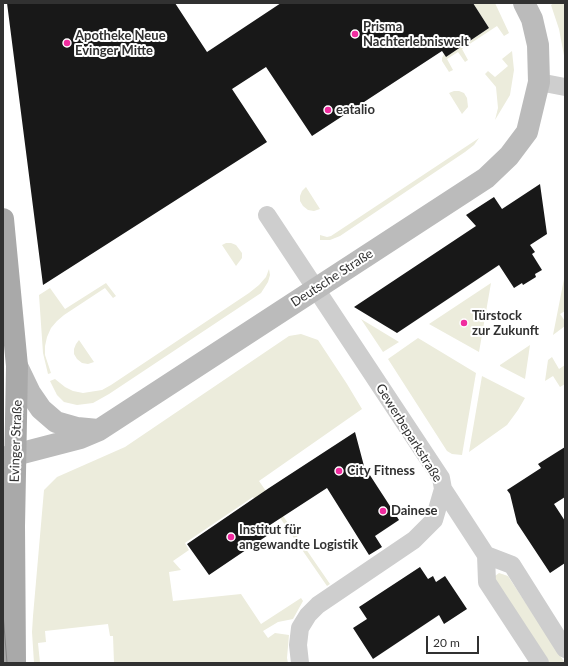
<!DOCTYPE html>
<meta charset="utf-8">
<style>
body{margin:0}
#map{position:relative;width:568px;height:666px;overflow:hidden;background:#fff;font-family:Lato,sans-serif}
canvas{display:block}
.frame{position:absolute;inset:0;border:4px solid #313131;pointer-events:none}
.scale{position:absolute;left:426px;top:636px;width:53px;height:18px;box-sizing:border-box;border:2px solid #313131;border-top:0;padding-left:5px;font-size:12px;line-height:14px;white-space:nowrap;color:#313131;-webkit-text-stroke:3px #fff;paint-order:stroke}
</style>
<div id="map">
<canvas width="568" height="666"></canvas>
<div class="frame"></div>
<div class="scale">20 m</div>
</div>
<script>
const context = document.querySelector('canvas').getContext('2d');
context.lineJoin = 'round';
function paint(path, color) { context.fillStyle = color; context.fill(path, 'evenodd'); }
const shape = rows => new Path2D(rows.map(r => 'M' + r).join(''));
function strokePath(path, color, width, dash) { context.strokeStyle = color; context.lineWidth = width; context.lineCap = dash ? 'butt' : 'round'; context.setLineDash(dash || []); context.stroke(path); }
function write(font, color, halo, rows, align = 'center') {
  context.font = font + ' Lato,sans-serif'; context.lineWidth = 4; context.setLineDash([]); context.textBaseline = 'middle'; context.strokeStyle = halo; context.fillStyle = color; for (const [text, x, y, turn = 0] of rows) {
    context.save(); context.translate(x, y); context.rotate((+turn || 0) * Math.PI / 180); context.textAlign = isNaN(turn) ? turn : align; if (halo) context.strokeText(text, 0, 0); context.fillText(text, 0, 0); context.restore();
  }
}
const green = shape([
 [473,3,495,3,509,33,504,36,497,26,462,49,468,60,465,62,458,52,447,59,453,70,449,72,442,61,442,58,444,54,446,57,489,28],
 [554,3,565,3,565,61,559,29,551,5],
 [512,51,514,70,510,95,495,120,498,108,496,87,485,74,488,71,495,77,508,66,502,59],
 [454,91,459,91,464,93,467,98,468,107,462,114,449,93],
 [479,138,474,145,465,152,340,236,330,240,320,240,320,235,327,237,331,236],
 [306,187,320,209,314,211,308,210,303,206,300,201,300,196,302,191],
 [226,243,231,243,236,245,242,253,242,258,236,266,222,245],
 [269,269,270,275,268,282,261,293,109,394,93,403,77,405,64,402,57,395,50,381,55,379,65,387,73,391,83,393,102,390,111,385,249,293,259,285,266,277],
 [565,274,565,311,560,314,565,321,565,326,553,335],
 [106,283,116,296,113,298,105,288,64,315,57,321,51,328,47,337,45,346,45,355,51,373,48,374,43,353,39,295,50,288,65,309],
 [491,283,479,352,429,324],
 [361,319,399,342,383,352],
 [301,334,318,340,347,384,362,409,259,481,330,584,327,586,276,512,258,504,253,497,185,543,189,550,173,561,181,570,169,572,173,601,241,594,261,624,301,598,303,601,293,619,278,622,263,631,268,638,275,633,289,635,287,658,288,663,114,663,113,636,110,636,108,624,45,631,46,642,38,643,40,663,34,663,32,632,33,616,44,490,57,477,125,447,289,336],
 [418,338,476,373,462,455,452,454,447,451,388,359],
 [79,340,94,362,88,364,82,363,77,359,74,354,74,349,76,344],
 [530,345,525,379,500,366,500,365],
 [552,357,559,369,565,365,565,384,560,387,553,376,545,381,548,360],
 [482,376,525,398,518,410,507,425,469,452],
 [499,573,508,576,565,663,543,663,493,585,495,576]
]);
const building = shape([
 [7,3,175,3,207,52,281,3,473,3,489,28,446,57,442,51,312,136,266,67,232,89,267,142,43,285],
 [540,184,547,234,530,245,535,252,532,254,542,270,535,274,536,277,523,285,522,283,514,288,499,265,397,333,354,307,476,226,466,215,494,197,502,209],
 [355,432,364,466,399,520,375,536,382,547,369,555,327,488,270,525,274,531,209,575,187,544,269,488],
 [565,447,565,497,554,504,565,521,565,563,550,573,517,523,510,494,507,490,541,468,538,464],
 [420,567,428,579,433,576,436,582,445,576,467,609,444,624,439,615,373,659,353,628,367,619,359,607]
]);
const street = shape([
 [539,82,565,87],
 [267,215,441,478,443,489,434,520,414,540,318,605,308,615,300,628,298,645,300,663],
 [443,489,486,555,487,582,540,663],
 [486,555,512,565,565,649]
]);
const secondary = shape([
 [17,366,30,393,41,409,56,422,77,428,98,430],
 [3,458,80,438,99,430,486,178,509,156,527,132,539,82,538,45,532,19,524,3]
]);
const primary = shape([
 [3,219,17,366,14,526,15,663]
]);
const tram = shape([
 [3,613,7,663]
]);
const markers = [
 [355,34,4,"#f02c9f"],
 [67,43,4,"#f02c9f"],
 [328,110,4,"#f02c9f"],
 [464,323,4,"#f02c9f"],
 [339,471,4,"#f02c9f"],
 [383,511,4,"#f02c9f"],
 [231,537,4,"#f02c9f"]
];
const poiNames = [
 ["Prisma",363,27],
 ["Nachterlebniswelt",363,42],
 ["Apotheke Neue",75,36],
 ["Evinger Mitte",75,51],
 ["eatalio",336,110],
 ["Türstock",472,316],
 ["zur Zukunft",472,331],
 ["City Fitness",347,471],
 ["Dainese",391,511],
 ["Institut für",239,530],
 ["angewandte Logistik",239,545]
];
const streetNames = [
 ["Deutsche Straße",332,278,-33],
 ["Gewerbeparkstraße",409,433,58],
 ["Evinger Straße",16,441,-88]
];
paint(green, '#ececdc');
paint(building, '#181818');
strokePath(street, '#cecece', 18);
strokePath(secondary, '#bbb', 22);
strokePath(primary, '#a9a9a9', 22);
strokePath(tram, '#868686', 1);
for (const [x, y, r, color] of markers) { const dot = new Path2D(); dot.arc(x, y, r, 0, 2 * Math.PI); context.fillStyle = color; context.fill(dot); strokePath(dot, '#fff', 1.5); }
write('bold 13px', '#313131', '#fff', poiNames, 'left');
write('13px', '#313131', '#fff', streetNames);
</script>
